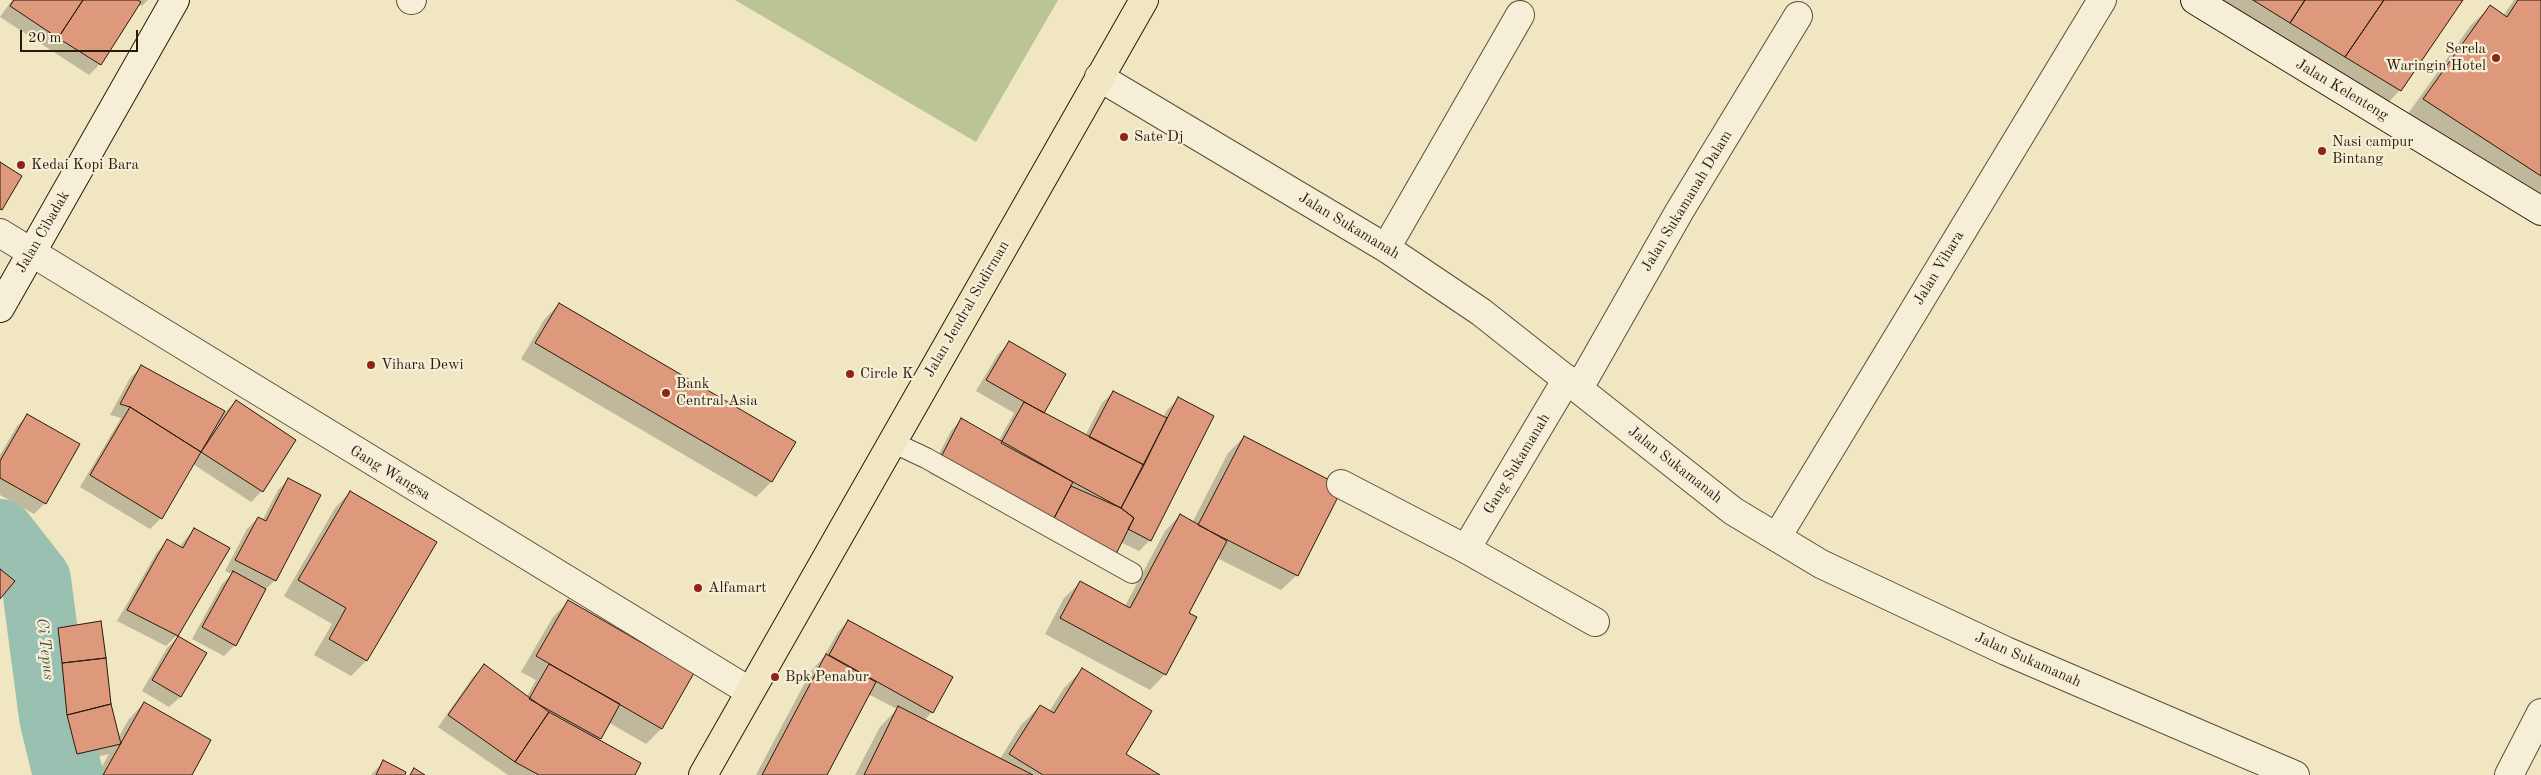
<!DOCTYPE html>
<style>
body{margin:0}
#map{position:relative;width:2541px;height:775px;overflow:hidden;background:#f0e6c2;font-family:"Old Standard TT",serif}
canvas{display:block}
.scale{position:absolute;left:20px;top:30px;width:118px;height:22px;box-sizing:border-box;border:2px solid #2a190d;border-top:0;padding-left:6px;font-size:15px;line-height:18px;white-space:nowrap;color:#2a190d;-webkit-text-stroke:4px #f5efd7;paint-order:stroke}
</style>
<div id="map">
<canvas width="2541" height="775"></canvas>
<div class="scale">20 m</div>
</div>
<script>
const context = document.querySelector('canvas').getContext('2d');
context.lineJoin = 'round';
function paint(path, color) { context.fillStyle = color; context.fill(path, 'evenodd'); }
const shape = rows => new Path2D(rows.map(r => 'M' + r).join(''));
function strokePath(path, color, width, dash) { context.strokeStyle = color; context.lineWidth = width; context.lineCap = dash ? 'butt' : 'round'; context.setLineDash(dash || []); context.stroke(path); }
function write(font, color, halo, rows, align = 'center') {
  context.font = font + ' "Old Standard TT",serif'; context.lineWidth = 4.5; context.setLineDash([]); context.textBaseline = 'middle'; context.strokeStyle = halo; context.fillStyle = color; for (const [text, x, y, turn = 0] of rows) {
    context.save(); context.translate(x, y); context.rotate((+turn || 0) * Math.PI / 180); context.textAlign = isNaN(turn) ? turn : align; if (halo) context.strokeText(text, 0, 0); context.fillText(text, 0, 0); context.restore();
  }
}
const green = shape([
 [735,0,1058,0,976,142]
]);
const shadow = shape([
 [12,0,148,0,142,6,139,4,100,64,89,75,0,17],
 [2212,0,2461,0,2400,90,2385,106],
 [2514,0,2541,0,2541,207,2405,118,2471,25,2490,7,2503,16],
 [559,304,771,482,756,497,521,359,544,320],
 [1009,343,1042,413,1085,436,1102,403,1113,392,1163,417,1167,410,1178,399,1150,540,1139,551,1120,542,1104,564,929,473,951,431,961,420,998,442,1014,413,976,391,998,354],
 [141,367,225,412,236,401,295,440,262,491,251,502,193,464,161,518,150,529,80,487,121,418,110,415,130,378],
 [28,415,45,503,34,514,0,495,0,455,17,426],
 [1244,437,1297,575,1281,590,1217,558,1187,613,1165,674,1150,690,1045,634,1064,598,1080,583,1125,606,1165,531,1180,515,1192,523,1228,453],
 [289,479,275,580,264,591,235,645,224,656,192,639,222,584,232,574,225,571,247,529,258,518,262,521,278,490],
 [350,492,435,542,366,661,351,676,314,655,332,624,284,596,335,508],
 [194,529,177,635,166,646,117,621,157,552,167,541,179,547],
 [568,602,693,674,661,729,646,744,608,722,599,740,634,775,508,775,438,727,473,677,484,666,526,698,536,680,521,672,553,617],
 [848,621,932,712,924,721,1000,759,1021,725,1040,706,1049,712,1064,688,1083,669,1124,754,1158,775,855,775,880,727,897,709,868,694,825,775,756,775,811,671,823,658,838,632],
 [59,629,110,704,118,738,129,719,144,703,190,775,97,775,109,754,66,764,57,727,51,675,57,670,53,635],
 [178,637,180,697,169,707,142,691,167,648],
 [383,762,403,775,371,775]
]);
const river = shape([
 [0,534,36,580,54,717,68,775]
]);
const building = shape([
 [14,0,83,0,58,38,10,6,14,0],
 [83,0,138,0,141,2,101,65,58,38,83,0],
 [2253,0,2305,0,2290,23,2253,0],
 [2305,0,2384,0,2345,57,2290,23,2305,0],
 [2384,0,2463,0,2401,91,2345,57,2384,0],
 [2518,0,2541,0,2541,176,2423,99,2490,5,2507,17,2518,0],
 [0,162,22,176,2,210,0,209,0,162],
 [559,303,796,442,772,482,535,343,559,303],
 [1009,341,1066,374,1044,413,986,380,1009,341],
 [141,365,225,411,201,452,130,407,120,404,141,365],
 [1113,391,1167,418,1144,465,1089,437,1113,391],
 [1178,397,1214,416,1151,541,1128,529,1134,518,1121,508,1178,397],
 [236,400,296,440,263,492,201,452,236,400],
 [1024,402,1144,465,1121,508,1001,443,1024,402],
 [130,407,201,452,162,519,90,475,130,407],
 [27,414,80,444,46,504,0,478,0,461,27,414],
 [961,418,1073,482,1052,522,939,461,961,418],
 [1244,436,1343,487,1298,576,1198,525,1244,436],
 [288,478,321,495,276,581,235,560,258,517,266,521,288,478],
 [1071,486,1121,508,1134,518,1116,554,1052,522,1071,486],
 [350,491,437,542,367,661,329,639,346,608,298,580,350,491],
 [1180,514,1227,541,1189,613,1197,617,1166,675,1060,618,1080,581,1130,608,1180,514],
 [194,528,230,548,178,636,127,610,167,539,183,548,194,528],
 [0,569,15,581,0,599,0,569],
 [233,571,266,589,236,646,202,627,233,571],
 [568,600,694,673,662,729,536,656,568,600],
 [848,620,953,677,933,713,829,655,848,620],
 [101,621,106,658,62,663,58,628,101,621],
 [178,636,207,653,181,697,152,680,178,636],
 [826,654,876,682,827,775,762,775,826,654],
 [106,658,111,704,67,715,62,663,106,658],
 [484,664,549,712,515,762,448,715,484,664],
 [549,664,620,704,601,739,529,699,549,664],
 [1082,668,1152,711,1126,754,1160,775,1043,775,1009,754,1040,705,1054,713,1082,668],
 [144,702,211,740,192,775,103,775,144,702],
 [111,704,121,744,77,754,67,715,111,704],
 [898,706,1033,775,864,775,898,706],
 [549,712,641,763,635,775,539,775,515,762,549,712],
 [383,760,406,772,405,775,376,775,383,760],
 [414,768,425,775,410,775,414,768]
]);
const lane = shape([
 [892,442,926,458,1132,573]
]);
const street = shape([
 [411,0,412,0],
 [1099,77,1386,248,1481,312,1733,511,1821,564,2006,651,2295,775],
 [0,233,749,691],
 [1386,248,1520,15],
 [1579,388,1679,212,1798,16],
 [1341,484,1466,549,1595,622],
 [1777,537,2102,0],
 [1466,549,1567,379],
 [2509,775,2541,713]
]);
const secondary = shape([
 [2195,0,2541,211],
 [0,308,175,0]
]);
const primary = shape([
 [703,775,1144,0]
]);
const markers = [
 [2496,58,5,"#8f2418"],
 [1124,137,5,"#8f2418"],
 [2322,151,5,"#8f2418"],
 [21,165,5,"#8f2418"],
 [371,365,5,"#8f2418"],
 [850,374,5,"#8f2418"],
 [666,393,5,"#8f2418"],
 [698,588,5,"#8f2418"],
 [775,677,5,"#8f2418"]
];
const poiNames = [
 ["Serela",2486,49,"right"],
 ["Waringin Hotel",2486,66,"right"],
 ["Sate Dj",1134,137],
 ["Nasi campur",2332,142],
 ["Bintang",2332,159],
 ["Kedai Kopi Bara",31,165],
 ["Vihara Dewi",381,365],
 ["Circle K",860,374],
 ["Bank",676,384],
 ["Central Asia",676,401],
 ["Alfamart",708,588],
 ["Bpk Penabur",785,677]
];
const streetNames = [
 ["Jalan Kelenteng",2342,90,31],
 ["Jalan Sukamanah Dalam",1687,201,-59],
 ["Jalan Sukamanah",1349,226,31],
 ["Jalan Cibadak",43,232,-60],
 ["Jalan Vihara",1939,268,-59],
 ["Jalan Jendral Sudirman",967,309,-60],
 ["Gang Sukamanah",1517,464,-59],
 ["Jalan Sukamanah",1675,465,38],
 ["Gang Wangsa",390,473,31],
 ["Jalan Sukamanah",2028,660,24]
];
const waterNames = [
 ["Ci Tepus",45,649,83]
];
paint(green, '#bac593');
paint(shadow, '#0003');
strokePath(river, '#9ac0b2', 70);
paint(building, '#de987b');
strokePath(building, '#2a190d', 1);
strokePath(lane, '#5c4c3a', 22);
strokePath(street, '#5c4c3a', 30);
strokePath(secondary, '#2a190d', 30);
strokePath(primary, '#2a190d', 30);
strokePath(lane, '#f5efd7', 20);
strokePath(street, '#f5efd7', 28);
strokePath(secondary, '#f5efd7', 28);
strokePath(primary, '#f0e6c2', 28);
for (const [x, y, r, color] of markers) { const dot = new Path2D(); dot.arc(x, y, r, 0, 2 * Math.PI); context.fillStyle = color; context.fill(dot); strokePath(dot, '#f5efd7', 2); }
write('15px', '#2a190d', '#f5efd7', poiNames, 'left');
write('15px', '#2a190d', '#f5efd7', streetNames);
write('italic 16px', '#515347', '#f5efd7', waterNames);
</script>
